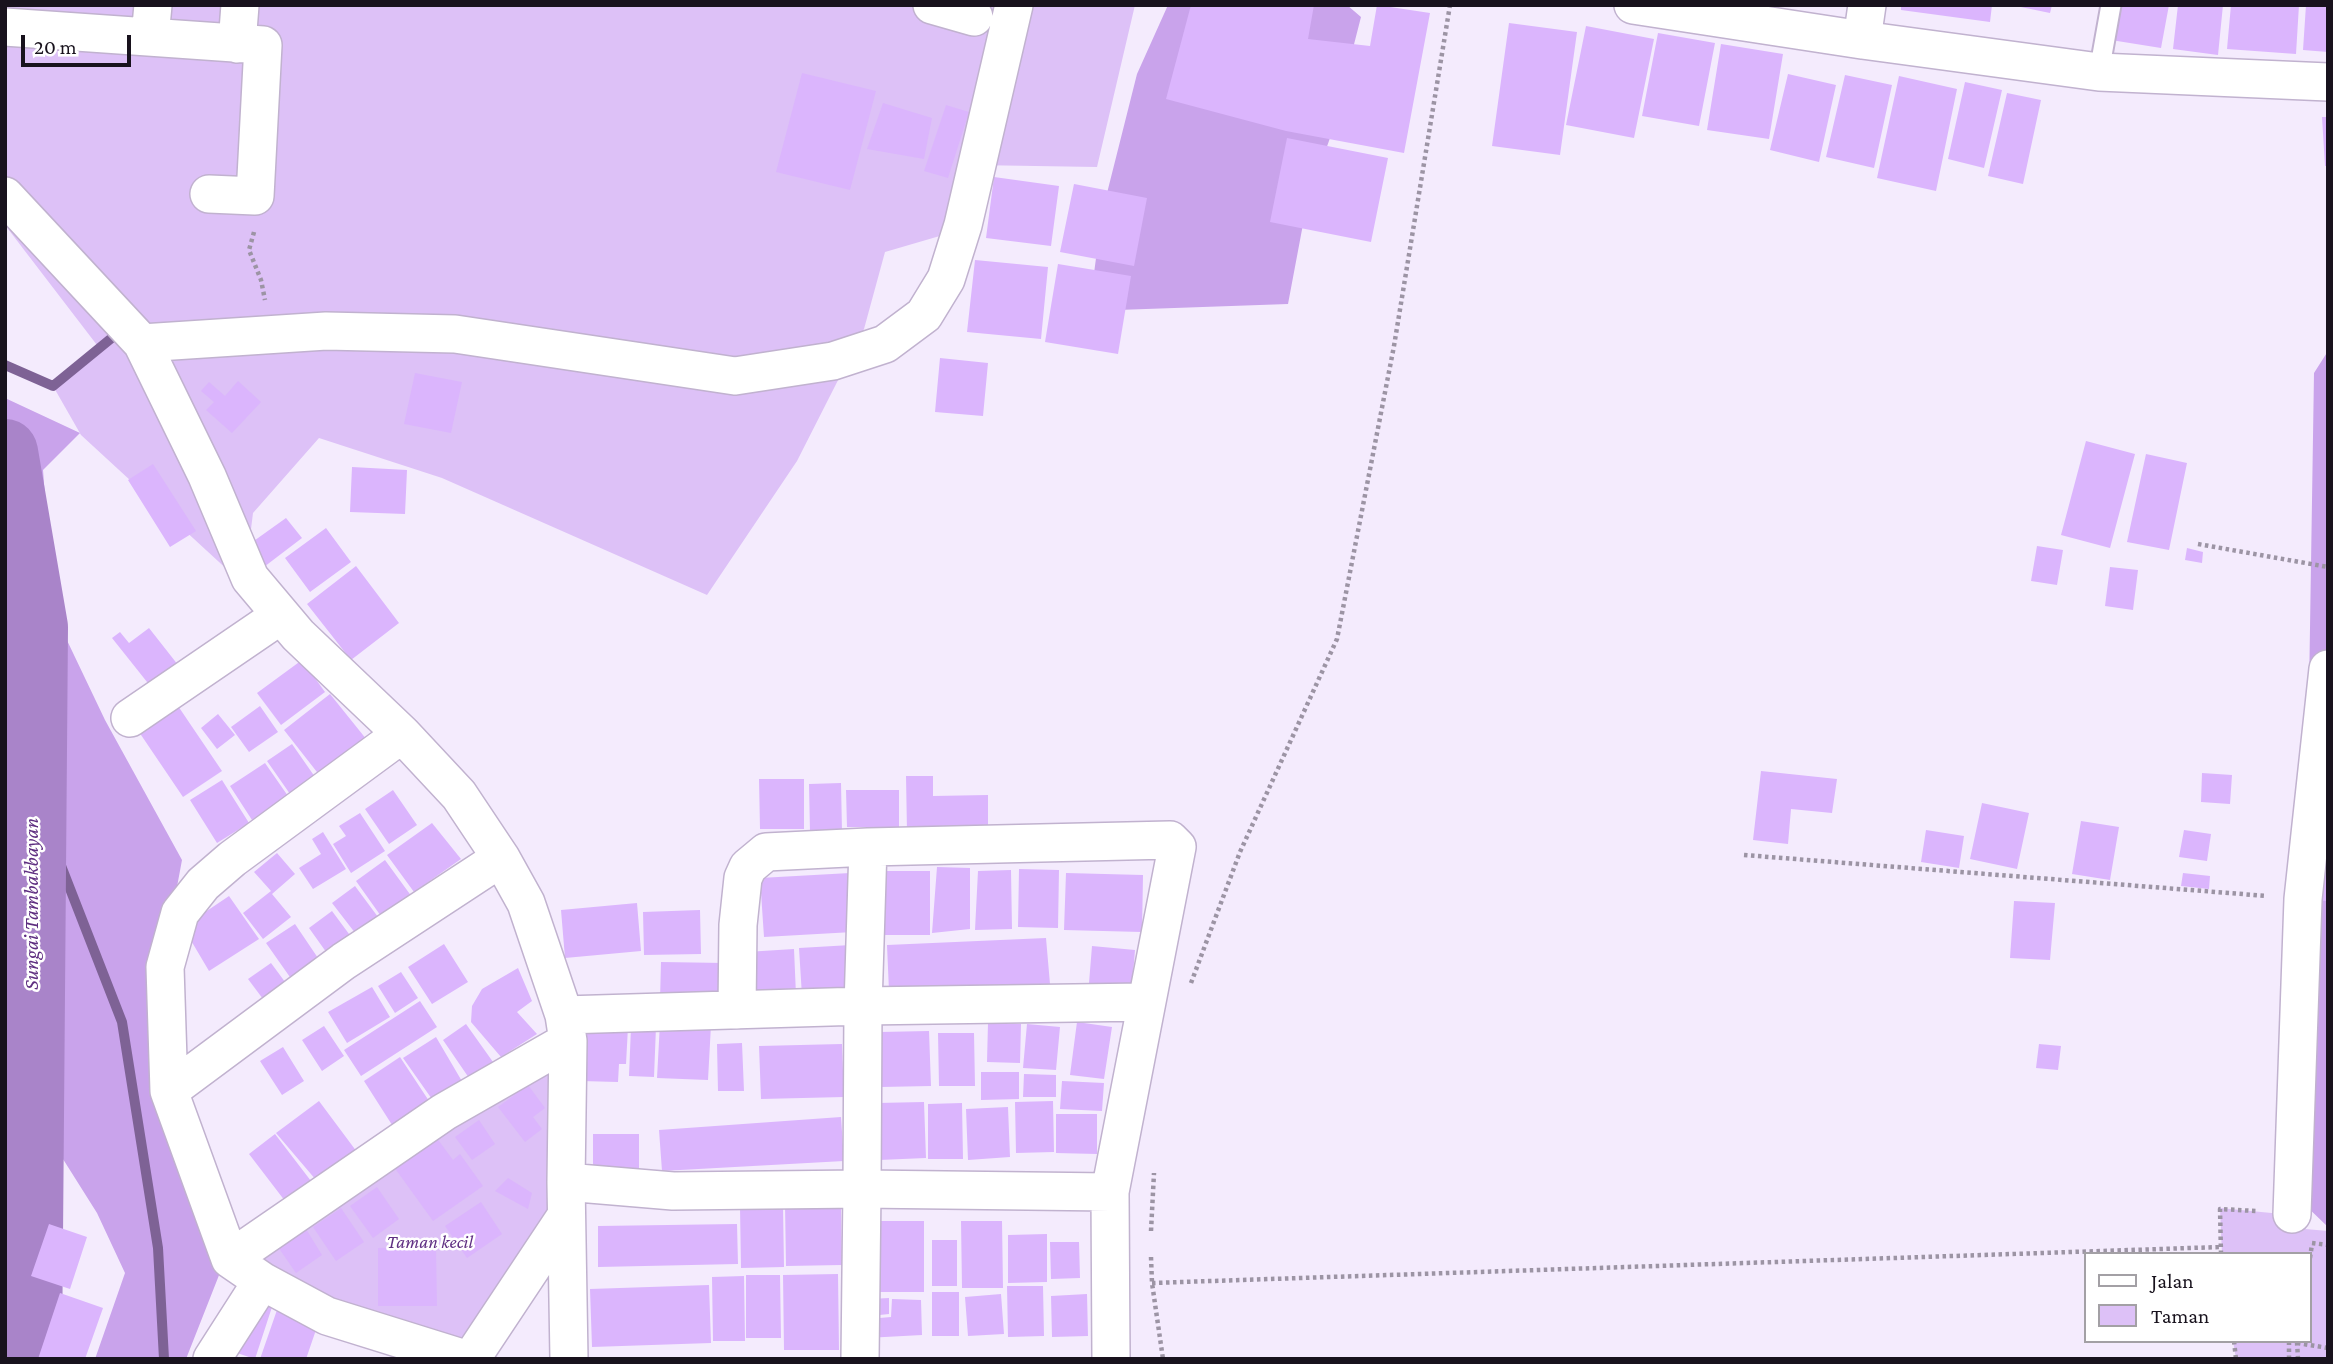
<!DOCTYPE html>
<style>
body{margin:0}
#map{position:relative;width:2333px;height:1364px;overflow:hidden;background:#f4ebfd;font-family:"Crimson Pro",serif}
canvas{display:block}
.frame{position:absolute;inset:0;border:7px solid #18121d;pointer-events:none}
.legend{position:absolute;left:2084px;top:1252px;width:228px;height:91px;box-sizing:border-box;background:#fff;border:2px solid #a3a0a5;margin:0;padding:9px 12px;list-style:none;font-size:21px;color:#18121d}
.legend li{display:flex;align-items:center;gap:14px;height:35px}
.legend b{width:35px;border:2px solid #a3a0a5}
.scale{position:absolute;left:21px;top:35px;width:110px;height:32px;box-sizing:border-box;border:4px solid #18121d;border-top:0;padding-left:9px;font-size:21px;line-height:24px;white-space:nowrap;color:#18121d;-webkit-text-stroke:5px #fff;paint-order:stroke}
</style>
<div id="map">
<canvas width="2333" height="1364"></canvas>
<div class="frame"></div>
<ul class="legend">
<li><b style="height:9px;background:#fff"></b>Jalan</li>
<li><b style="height:19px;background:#ddc1f7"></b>Taman</li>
</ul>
<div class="scale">20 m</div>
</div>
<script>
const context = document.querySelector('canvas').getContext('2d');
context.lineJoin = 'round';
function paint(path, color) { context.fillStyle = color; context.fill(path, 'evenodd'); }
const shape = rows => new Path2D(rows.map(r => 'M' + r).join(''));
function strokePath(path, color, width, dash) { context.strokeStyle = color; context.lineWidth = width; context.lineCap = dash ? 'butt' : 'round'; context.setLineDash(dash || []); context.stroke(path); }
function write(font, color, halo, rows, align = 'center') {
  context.font = font + ' "Crimson Pro",serif'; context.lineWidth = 5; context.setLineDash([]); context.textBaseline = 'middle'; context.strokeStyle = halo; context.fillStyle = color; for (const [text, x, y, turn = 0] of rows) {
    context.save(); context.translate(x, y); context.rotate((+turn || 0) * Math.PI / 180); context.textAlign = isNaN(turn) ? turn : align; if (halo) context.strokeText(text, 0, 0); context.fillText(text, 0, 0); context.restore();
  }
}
const green = shape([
 [5,5,1135,5,1097,167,974,165,950,233,885,252,864,329,797,461,707,595,442,478,319,438,253,513,244,585,81,435,53,386,100,349,5,225],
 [564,1047,563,1214,470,1353,330,1312,237,1258],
 [2220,1208,2292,1215,2305,1229,2328,1231,2328,1359,2236,1359,2233,1341,2310,1341,2310,1254,2222,1254]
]);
const forest = shape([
 [1168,5,1347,5,1361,17,1330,138,1307,203,1288,304,1089,311,1102,213,1137,74],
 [2328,351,2328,1227,2301,1201,2314,373],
 [5,398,80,433,43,470,50,562,63,632,105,720,182,860,162,967,225,1260,186,1359,95,1359,125,1273,97,1213,10,1075,5,1010,5,932,49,805,51,669,5,442],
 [5,452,35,627,33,773,5,774]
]);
const stream = shape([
 [5,365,53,386,119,332,123,332],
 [5,669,16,689,51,840,122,1022,158,1248,164,1359]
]);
const river = shape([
 [5,452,35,627,29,1359]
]);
const building = shape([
 [1191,5,1314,5,1308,39,1370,46,1377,5,1430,13,1404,153,1286,131,1166,99],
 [1901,5,1992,5,1990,22,1901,10],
 [2011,5,2052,5,2050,13],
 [2117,5,2169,5,2161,48,2111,40],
 [2178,5,2223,5,2218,55,2173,49],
 [2231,5,2299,5,2296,54,2227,49],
 [2306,5,2328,5,2328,52,2303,50],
 [1509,23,1577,32,1560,155,1492,146],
 [1586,26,1654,39,1634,138,1566,125],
 [1658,33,1715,43,1699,126,1642,116],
 [1721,44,1783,54,1769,139,1707,130],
 [802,73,876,91,850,190,776,172],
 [1788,74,1836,85,1819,162,1770,150],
 [1845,75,1892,85,1874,168,1826,157],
 [1899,76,1957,89,1936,191,1877,178],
 [1965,82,2002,90,1984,168,1948,159],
 [2007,93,2041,100,2023,184,1988,176],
 [883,103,932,118,924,159,867,149],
 [946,105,969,112,948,178,924,171],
 [2322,117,2328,117,2328,166,2325,166],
 [1287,138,1388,158,1371,242,1270,222],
 [994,177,1059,186,1051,246,986,238],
 [1074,184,1147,198,1134,266,1060,252],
 [975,260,1048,267,1041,339,967,332],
 [1058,264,1131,276,1118,354,1045,342],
 [940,358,988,363,983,416,935,412],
 [415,373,462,382,451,433,404,424],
 [238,381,261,402,232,433,206,410,214,402,201,391,209,382,225,396],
 [2086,441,2135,454,2110,548,2061,535],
 [2146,454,2187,463,2169,550,2127,542],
 [153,464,196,531,170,547,128,480],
 [352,467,407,470,405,514,350,512],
 [286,518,302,538,260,570,244,548],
 [326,528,351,562,310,592,285,558],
 [2037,546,2063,550,2057,585,2031,581],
 [2187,548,2203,552,2202,563,2185,560],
 [356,566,399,623,351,660,307,604],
 [2110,567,2138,570,2133,610,2105,606],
 [149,628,182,670,155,692,112,638,120,632,129,643],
 [302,660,325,692,281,725,257,693],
 [330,694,371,745,324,781,284,730],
 [176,703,222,771,183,797,137,729],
 [260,706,278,732,249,752,231,727],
 [218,714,235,735,217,749,201,728],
 [292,744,315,777,290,794,267,761],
 [265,763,288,796,252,820,230,786],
 [1761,771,1837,779,1832,813,1791,809,1788,844,1753,840],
 [2202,773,2232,775,2230,804,2201,802],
 [906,776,933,776,933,796,988,795,988,831,907,832],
 [759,779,804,779,804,829,760,829],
 [222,780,249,823,217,843,190,800],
 [841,783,842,831,810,832,809,784],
 [393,790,417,825,389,844,365,809],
 [846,790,899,790,899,827,847,827],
 [1982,803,2029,813,2017,869,1970,859],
 [360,813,385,851,351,873,333,844,346,836,339,826],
 [2081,821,2119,827,2110,880,2072,874],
 [432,823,461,859,414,892,387,855],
 [1926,830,1964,836,1959,868,1921,862],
 [2184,830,2211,834,2207,861,2179,857],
 [323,832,346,869,313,889,299,868,321,854,312,839],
 [2312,845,2328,847,2328,901,2308,900],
 [277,853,295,874,272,894,291,917,263,939,243,913,271,891,254,872],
 [385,860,412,897,383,919,356,881],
 [937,867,970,868,970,929,932,933],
 [1019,869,1059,870,1058,928,1018,927],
 [1011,870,1012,929,975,930,978,871],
 [884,871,930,871,930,935,885,935],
 [850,873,853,932,764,937,760,878],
 [1066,873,1143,875,1142,932,1064,930],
 [2183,873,2210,876,2209,889,2181,886],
 [355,886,381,921,359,938,332,903],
 [229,896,259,939,209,971,183,927],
 [2014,901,2055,903,2050,960,2010,958],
 [637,903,641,951,565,958,561,910],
 [700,910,701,954,644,955,643,912],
 [332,911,352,938,329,956,309,928],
 [295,924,320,961,292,980,266,943],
 [1046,938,1050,984,889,991,887,945],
 [444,944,468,982,432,1004,408,967],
 [851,945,853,993,802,996,799,948],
 [1092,946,1135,950,1132,987,1089,983],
 [794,949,796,995,748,998,746,952],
 [661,962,725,963,725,1000,660,1000],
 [271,963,291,990,269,1007,248,979],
 [518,968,532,1001,517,1012,537,1034,501,1057,471,1022,472,1006,482,989],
 [401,972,418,998,395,1013,378,986],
 [372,987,390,1017,347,1043,328,1012],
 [420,1001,437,1027,361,1076,344,1050],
 [1077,1022,1112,1027,1104,1079,1070,1075],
 [660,1023,711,1025,708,1080,657,1078],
 [988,1023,1021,1024,1020,1063,987,1062],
 [466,1024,493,1062,469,1078,443,1040],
 [1027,1024,1060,1027,1056,1070,1023,1068],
 [583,1025,628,1027,626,1064,619,1064,618,1082,581,1081],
 [324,1026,344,1056,322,1071,302,1040],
 [631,1027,656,1027,654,1077,629,1076],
 [929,1031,931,1086,881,1087,880,1032],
 [938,1033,974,1033,975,1086,939,1086],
 [436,1037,463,1083,434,1102,403,1058],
 [742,1043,744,1091,718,1091,717,1044],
 [842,1044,844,1097,761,1099,759,1046],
 [2039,1044,2061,1046,2058,1070,2036,1068],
 [283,1047,304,1081,282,1095,260,1061],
 [400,1057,431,1104,394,1128,364,1081],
 [981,1072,1019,1072,1019,1099,981,1100],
 [1024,1074,1056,1075,1056,1097,1023,1097],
 [1062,1081,1104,1083,1102,1111,1060,1109],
 [528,1085,545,1108,533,1117,542,1129,525,1142,498,1107],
 [319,1101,357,1152,316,1180,276,1133],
 [1053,1101,1054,1152,1016,1153,1015,1102],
 [924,1102,926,1158,879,1160,877,1103],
 [962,1103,963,1159,928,1159,928,1104],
 [1008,1107,1010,1157,968,1160,966,1109],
 [1056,1114,1097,1114,1097,1154,1056,1153],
 [841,1117,844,1161,662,1171,659,1130],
 [479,1120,495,1144,472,1160,455,1137],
 [275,1134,311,1181,285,1201,249,1154],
 [593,1134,639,1134,639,1171,593,1171],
 [436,1137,453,1160,460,1154,483,1186,433,1221,394,1167],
 [508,1178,532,1193,528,1209,495,1191],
 [377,1187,399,1219,373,1238,350,1206],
 [481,1202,502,1234,467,1258,445,1226],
 [785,1204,841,1204,842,1265,786,1266],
 [783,1206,784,1267,741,1268,740,1207],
 [341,1208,364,1242,336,1261,313,1227],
 [877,1221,924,1221,924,1292,877,1292],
 [961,1221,1002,1221,1003,1288,962,1288],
 [49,1224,87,1237,70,1289,31,1276],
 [737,1224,738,1264,598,1267,598,1226],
 [306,1229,322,1255,296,1273,278,1247],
 [1047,1234,1047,1282,1008,1283,1008,1235],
 [932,1240,957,1240,957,1286,932,1286],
 [1050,1242,1079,1242,1080,1278,1051,1279],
 [436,1247,437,1306,378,1306,378,1248],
 [838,1274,839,1350,784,1350,783,1275],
 [746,1275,780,1275,781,1338,746,1338],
 [744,1276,745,1341,713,1341,712,1277],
 [709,1285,711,1343,592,1347,590,1289],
 [1007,1286,1043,1286,1044,1336,1008,1337],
 [932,1292,959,1292,959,1336,932,1336],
 [60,1293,103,1308,85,1359,38,1359],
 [1001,1294,1004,1334,968,1336,965,1297],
 [1087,1294,1088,1336,1052,1337,1051,1296],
 [889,1298,889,1314,870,1316,870,1299],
 [892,1299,921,1300,922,1335,866,1338,868,1319,891,1317],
 [251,1300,272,1307,255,1359,234,1352],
 [277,1310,318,1324,306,1359,260,1359]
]);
const path = shape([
 [254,232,249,250,261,280,265,300],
 [2198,544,2328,567],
 [1744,855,2267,896],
 [1191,983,1240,852,1337,639,1394,346,1450,5],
 [1151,1231,1154,1173],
 [2312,1243,2328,1245],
 [2221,1254,2220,1209,2256,1211],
 [1151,1257,1152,1283,1163,1359],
 [2310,1258,2312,1244],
 [1152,1283,2220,1247],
 [2234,1341,2236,1359],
 [2297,1342,2298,1359],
 [2297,1343,2328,1348],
 [2289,1359,2289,1341]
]);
const lane = shape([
 [2099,72,2111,5]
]);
const street = shape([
 [932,5,974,17],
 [1633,5,1862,40],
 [1867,5,1862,40,2099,72,2328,82],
 [5,27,263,45,255,196,209,194],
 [150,37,153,5],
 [237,44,240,5],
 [5,196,142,343,326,331,455,334,735,376,833,361,885,344,924,315,946,279,963,225,1014,5],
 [142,343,207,476,250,578,298,635,402,734,459,795,501,858,526,903,564,1015],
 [130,718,281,615],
 [868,847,1170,840,1177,847,1110,1192,1111,1359],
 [568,1041,566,1182,569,1359],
 [169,1091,165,967,180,913,203,884,232,859,402,734],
 [566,1182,673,1191,862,1189,860,1359],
 [1110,1192,862,1189,863,1006,1145,1002],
 [2292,1214,2303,899,2328,669],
 [230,1259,444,1112,568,1041,564,1015,863,1006,868,847,766,852,748,867,743,878,738,925,737,1010],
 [212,1359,262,1281],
 [465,1359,327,1316,262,1281,230,1259,169,1091,344,961,501,858],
 [471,1359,566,1216]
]);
const parkNames = [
 ["Taman kecil",430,1242]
];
const waterNames = [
 ["Sungai Tambakbayan",32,904,-90]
];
paint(green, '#ddc1f7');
paint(forest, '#c9a3eb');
strokePath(stream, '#7e6295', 10);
strokePath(river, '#a984c9', 66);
paint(building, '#dbb5fd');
strokePath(lane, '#c1b2cf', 23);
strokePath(street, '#c1b2cf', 40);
strokePath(path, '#9c94a4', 4.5, [3.5, 3.5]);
strokePath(lane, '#fff', 19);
strokePath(street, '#fff', 37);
write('italic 19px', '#5f2f82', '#fff', parkNames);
write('italic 21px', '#5e2e80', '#fff', waterNames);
</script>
